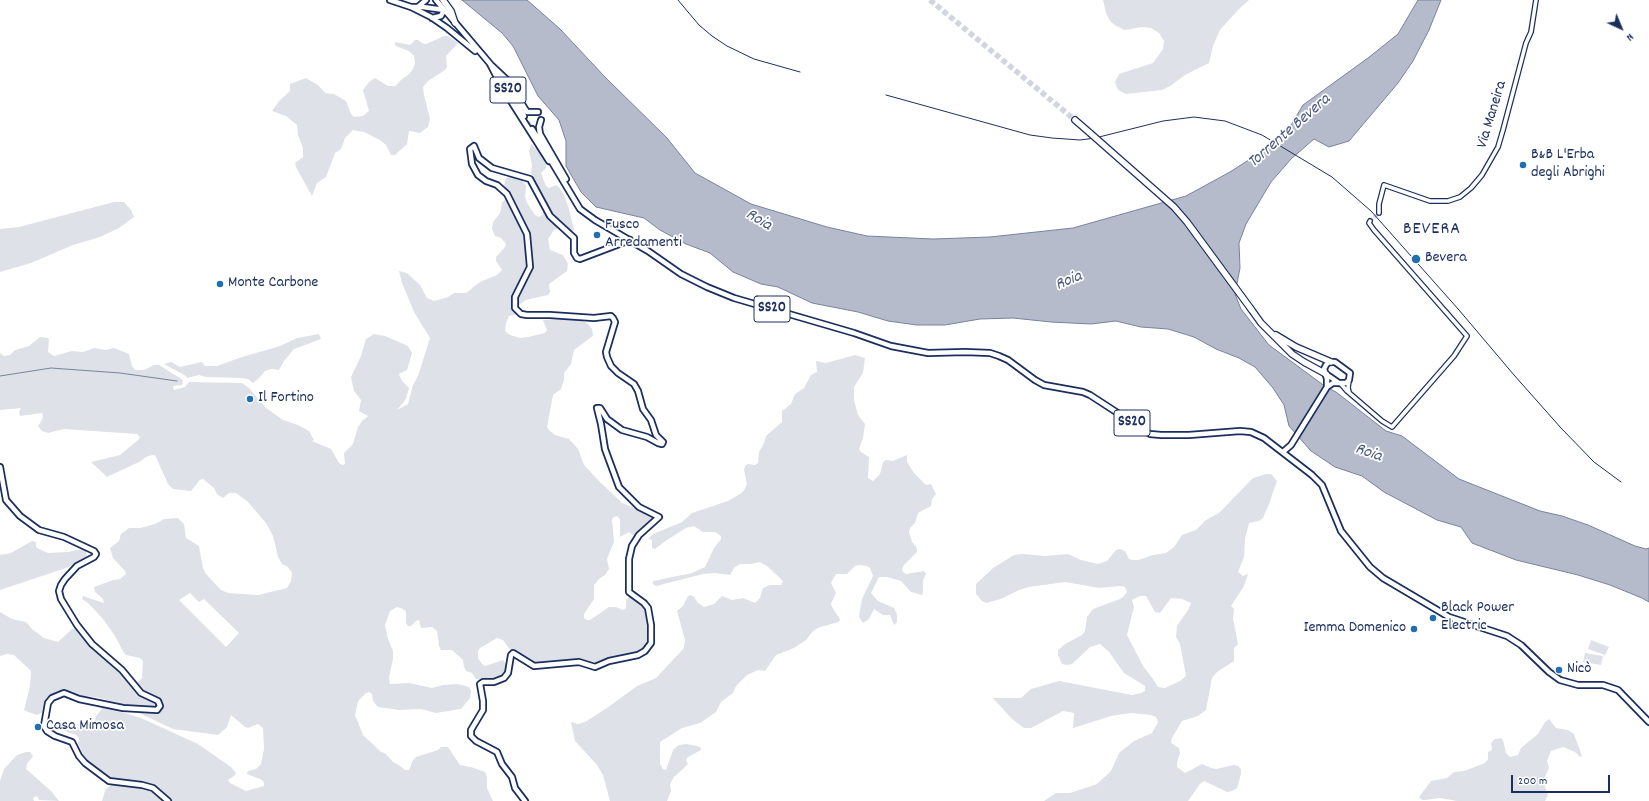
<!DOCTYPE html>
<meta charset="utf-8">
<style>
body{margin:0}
#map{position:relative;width:1649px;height:801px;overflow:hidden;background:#fff;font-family:Dekko,sans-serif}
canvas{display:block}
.north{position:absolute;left:1601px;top:8px;width:40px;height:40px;-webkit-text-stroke:3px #fff;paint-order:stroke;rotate:136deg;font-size:11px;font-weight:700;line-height:16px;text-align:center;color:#1b2f5e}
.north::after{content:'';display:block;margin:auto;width:14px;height:18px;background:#1b2f5e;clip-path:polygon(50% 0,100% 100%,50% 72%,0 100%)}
.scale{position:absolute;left:1511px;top:775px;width:99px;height:18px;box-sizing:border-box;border:2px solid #1b2f5e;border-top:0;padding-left:5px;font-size:12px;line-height:14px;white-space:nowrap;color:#1b2f5e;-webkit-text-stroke:3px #fff;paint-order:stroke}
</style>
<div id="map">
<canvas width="1649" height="801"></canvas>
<div class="north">N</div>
<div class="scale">200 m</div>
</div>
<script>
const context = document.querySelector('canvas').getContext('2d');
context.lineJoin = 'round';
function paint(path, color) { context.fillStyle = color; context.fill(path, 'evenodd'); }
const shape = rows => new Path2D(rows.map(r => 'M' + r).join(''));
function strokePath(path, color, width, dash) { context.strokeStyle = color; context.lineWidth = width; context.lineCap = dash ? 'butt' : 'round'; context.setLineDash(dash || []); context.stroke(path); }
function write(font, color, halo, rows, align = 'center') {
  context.font = font + ' Dekko,sans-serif'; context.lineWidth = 3.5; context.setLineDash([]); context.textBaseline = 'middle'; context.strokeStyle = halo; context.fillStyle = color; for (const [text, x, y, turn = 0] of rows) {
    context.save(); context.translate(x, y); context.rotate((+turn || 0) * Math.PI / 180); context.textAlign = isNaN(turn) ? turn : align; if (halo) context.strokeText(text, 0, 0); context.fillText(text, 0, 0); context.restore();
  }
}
const green = shape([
 [1103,0,1249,0,1238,10,1220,30,1213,46,1209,63,1185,75,1170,86,1162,90,1126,94,1118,90,1115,82,1119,74,1153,63,1163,49,1164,41,1159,33,1151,28,1142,27,1125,30,1116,26,1110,21,1106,13],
 [444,36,448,36,458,43,446,56,447,67,445,70,428,81,423,87,424,95,430,119,428,127,420,133,409,131,407,144,395,155,391,155,386,145,380,140,364,132,353,130,345,138,341,149,335,153,326,177,317,183,312,196,296,167,295,163,303,157,303,148,298,135,297,125,286,116,272,111,280,100,290,91,290,84,306,78,318,85,325,93,334,94,346,101,351,114,354,117,363,116,369,111,363,90,369,82,375,78,388,86,395,86,402,79,408,75,413,69,415,63,414,56,409,51,398,47,395,45,395,42,410,45,415,40,418,40,422,43,426,44],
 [531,144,539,151,546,164,546,168,541,173,546,186,549,188,556,185,559,187,564,195,569,209,574,230,571,232,566,227,562,226,554,230,548,239,550,250,563,255,568,264,567,271,549,284,550,292,548,295,526,300,519,305,518,314,509,316,506,323,505,331,510,335,520,338,528,337,545,333,547,330,543,320,559,319,580,320,587,323,592,329,593,336,574,350,571,364,564,373,564,380,561,389,553,395,547,427,549,430,555,435,569,439,578,449,584,465,600,482,616,497,622,503,655,516,634,536,629,532,620,537,620,519,617,516,614,517,612,519,614,542,607,559,609,569,605,575,599,579,594,585,594,599,584,614,584,618,587,620,590,620,609,607,616,607,623,610,626,608,626,601,630,596,640,602,646,608,651,635,649,643,638,652,611,658,596,664,580,659,536,664,532,664,511,651,503,640,497,638,480,648,478,651,478,658,482,664,485,666,503,660,507,665,505,673,495,679,483,680,476,679,472,673,466,671,464,667,463,660,452,650,441,650,439,646,437,631,432,627,421,628,419,620,416,621,411,626,408,626,406,623,406,612,403,609,397,607,390,611,385,625,388,639,393,651,393,659,389,677,390,684,409,683,432,688,443,685,458,684,469,687,471,691,470,698,461,709,436,713,421,709,399,710,378,707,373,701,372,694,369,692,366,693,358,701,355,715,363,735,380,751,386,754,393,762,399,765,405,770,409,770,413,760,416,757,438,750,441,747,448,747,460,765,471,767,485,772,487,777,487,788,493,801,172,801,163,792,151,785,139,781,110,779,106,777,85,759,78,743,79,740,78,736,65,731,63,729,86,727,91,729,94,727,96,716,102,709,99,705,141,718,198,744,231,767,236,773,234,776,228,780,230,783,246,791,264,786,264,783,262,780,247,774,248,771,256,769,261,764,264,749,263,728,258,724,248,728,245,727,231,715,227,727,218,735,173,729,135,711,150,709,132,707,96,697,81,696,65,691,58,691,49,696,44,703,42,713,37,715,28,712,24,710,30,686,31,671,14,655,7,654,0,656,0,612,12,619,26,622,32,629,44,638,58,642,72,629,77,628,87,643,122,675,133,688,142,696,137,684,142,678,143,661,140,658,126,655,124,653,115,636,103,619,88,603,82,599,83,596,104,603,103,599,95,592,94,587,113,580,120,579,126,574,125,571,113,558,110,548,119,541,121,534,129,528,140,528,155,524,164,519,178,518,184,524,186,538,199,546,203,568,206,574,221,590,228,593,258,595,287,588,291,581,292,573,288,567,282,564,278,557,273,536,266,523,247,501,236,493,229,493,223,498,217,494,214,488,203,479,200,480,191,491,173,489,168,484,155,455,152,455,146,457,141,461,107,477,91,462,120,455,138,440,140,437,137,434,64,429,48,433,42,431,38,426,42,420,43,416,42,413,20,416,19,412,21,408,0,410,0,353,4,356,10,355,15,350,29,346,40,337,48,338,49,340,48,352,54,356,72,351,83,352,94,348,105,350,114,348,129,354,132,366,135,370,144,370,154,365,159,365,183,380,182,385,173,386,174,390,185,387,189,382,242,383,249,388,266,408,283,420,298,425,309,431,314,440,312,441,331,449,339,463,342,465,345,464,344,453,353,444,358,427,362,421,368,416,359,411,361,400,354,391,351,377,361,356,366,339,374,334,385,336,408,346,412,353,407,370,399,374,402,381,409,388,406,399,397,410,408,404,413,385,418,376,430,338,414,312,402,283,399,271,407,273,420,285,427,298,434,301,448,297,454,293,466,293,480,282,497,275,502,270,496,261,496,257,505,247,506,244,501,238,495,236,492,229,493,222,500,213,502,203,509,194,504,185,506,178,513,176,522,180,526,186,525,197,527,203,535,215,539,217,542,215,545,209,531,172,532,165,529,151],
 [190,593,199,602,204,599,239,633,226,647,179,600],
 [114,202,124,202,131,210,134,217,119,228,100,237,73,245,31,263,0,272,0,229,19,227],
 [319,334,321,339,294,349,284,361,279,370,271,369,265,371,259,378,253,383,248,379,240,378,206,377,199,375,187,378,186,376,164,364,171,362,180,367,202,362,205,366,217,366,242,357,280,346,297,338],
 [855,355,865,358,863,373,854,387,854,400,858,415,865,424,863,438,859,449,861,452,869,457,868,478,873,481,880,474,883,462,886,460,893,461,907,455,907,462,914,473,926,485,931,484,936,494,932,499,931,506,918,513,915,523,910,528,909,532,912,542,917,548,917,552,904,565,902,569,903,572,906,574,924,571,926,574,923,580,923,592,922,595,911,592,901,581,887,577,879,577,871,593,878,601,894,608,897,614,897,622,894,625,890,615,883,615,874,609,869,619,863,623,859,617,860,610,862,599,873,576,870,568,867,566,859,565,855,566,847,574,836,574,831,583,836,593,831,604,832,607,840,619,839,622,820,627,813,631,806,640,794,648,776,655,765,671,758,670,747,675,736,686,733,693,721,702,716,712,700,723,682,728,660,742,660,764,663,769,666,770,673,750,679,745,686,744,697,746,700,747,701,750,688,757,686,760,688,764,685,767,674,777,670,784,671,791,667,801,610,801,603,775,597,765,575,741,571,722,578,724,585,722,607,708,637,686,656,678,684,648,685,640,677,611,683,606,688,596,691,595,694,597,698,603,704,607,714,604,722,596,732,600,743,598,755,603,760,598,763,588,770,585,781,585,783,581,767,566,759,562,752,564,740,564,734,568,730,575,715,573,703,574,656,586,653,584,653,581,692,573,705,567,714,548,721,539,721,536,715,532,703,532,694,526,686,528,667,540,655,549,652,548,652,540,648,539,653,534,682,522,692,513,728,501,740,494,745,489,747,484,744,470,745,466,748,464,755,465,758,463,759,452,764,443,766,436,782,422,782,411,791,404,795,394,804,388,811,375,817,372,816,361,826,363],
 [1266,474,1271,474,1277,481,1269,504,1263,518,1259,521,1249,523,1245,539,1244,557,1238,572,1243,576,1248,574,1244,586,1231,606,1234,609,1233,618,1238,644,1234,648,1234,661,1217,672,1212,678,1206,710,1198,716,1182,721,1172,738,1171,743,1179,748,1180,753,1177,763,1177,767,1185,773,1202,764,1211,768,1216,769,1234,765,1238,766,1241,769,1241,774,1237,788,1232,791,1227,792,1204,781,1200,784,1188,801,1044,801,1056,793,1070,793,1097,784,1111,771,1119,753,1134,741,1152,733,1158,722,1156,717,1151,715,1131,713,1111,716,1073,728,1074,713,1063,711,1031,728,1024,728,1011,718,993,698,1021,698,1031,689,1059,681,1132,695,1141,693,1145,691,1145,686,1124,673,1109,652,1100,644,1090,647,1072,664,1067,665,1062,664,1058,655,1058,650,1065,644,1082,635,1085,631,1087,617,1093,609,1120,599,1124,596,1127,592,1125,587,1120,586,1099,588,1065,582,1029,587,1019,590,1001,599,986,603,982,601,976,594,976,584,993,568,1014,555,1023,554,1045,556,1068,554,1081,560,1098,564,1107,561,1116,550,1120,549,1125,551,1129,559,1133,560,1138,560,1153,555,1166,553,1174,547,1182,535,1196,530,1206,520,1219,513,1253,478],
 [1140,596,1146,596,1155,612,1160,613,1171,598,1182,599,1191,603,1188,610,1177,626,1176,637,1180,644,1186,676,1180,681,1165,688,1158,687,1153,679,1143,666,1127,635,1134,607,1132,600],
 [32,541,36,542,36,547,39,549,48,553,68,552,82,549,86,551,87,556,79,562,66,568,0,590,0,555,11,553],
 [1591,640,1609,647,1605,655,1588,649],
 [1585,653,1603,656,1601,665,1583,662],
 [1549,719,1556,728,1568,730,1574,734,1582,756,1580,757,1575,752,1563,747,1551,751,1547,761,1549,768,1543,781,1548,795,1545,801,1457,801,1440,798,1425,800,1422,800,1419,797,1431,781,1447,778,1454,772,1464,771,1485,763,1488,759,1488,752,1492,750,1491,743,1495,739,1501,738,1503,740,1506,753,1510,757,1518,755,1521,748,1538,734,1545,722],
 [26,752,30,752,33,756,27,764,26,769,51,791,59,801,39,800,37,796,33,798,34,801,0,801,0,781,4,769,17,755],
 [112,785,127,785,146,788,162,798,163,801,102,801,105,791,108,787]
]);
const water = shape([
 [462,0,527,0,560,29,605,77,667,138,695,173,751,204,827,227,867,236,933,239,990,237,1073,228,1186,196,1230,172,1261,152,1291,125,1303,105,1368,58,1398,34,1418,0,1441,0,1429,30,1413,61,1398,83,1349,141,1329,147,1314,139,1291,159,1271,182,1246,224,1239,243,1240,268,1235,294,1241,309,1269,345,1326,387,1336,392,1386,431,1402,436,1459,479,1540,511,1562,516,1588,525,1635,546,1646,549,1649,548,1649,602,1642,598,1610,585,1578,575,1516,560,1472,543,1461,527,1437,520,1384,492,1362,476,1335,467,1311,451,1289,426,1284,405,1273,388,1255,367,1239,358,1216,349,1194,337,1168,329,1141,327,1116,321,1091,324,1051,322,1013,318,980,319,945,325,917,325,888,321,858,312,812,303,778,287,761,284,733,272,710,253,686,244,660,230,644,218,596,207,581,192,566,166,566,141,559,120,538,96,513,46,502,33,462,0]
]);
const stream = shape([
 [0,376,51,368,120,373,177,381]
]);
const minorTunnel = shape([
 [1370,221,1379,213]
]);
const majorTunnel = shape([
 [524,116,532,129]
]);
const highwayTunnel = shape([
 [930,0,1075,120]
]);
const minor = shape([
 [1379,213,1379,204,1384,185,1430,201,1448,201,1460,197,1471,188,1482,175,1498,147,1503,130,1526,43,1531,32,1536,0],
 [1341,384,1347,391,1382,421,1392,427,1454,356,1467,336,1374,230,1369,223,1370,221],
 [1349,392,1348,388,1349,380]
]);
const major = shape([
 [390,0,411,7,431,17,447,28,475,51],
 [436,0,492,66],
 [419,6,426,0],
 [411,7,423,7,444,10],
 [432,18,441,16,444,10],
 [490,64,502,87,549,161],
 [491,65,507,80,527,112,538,112],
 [500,77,524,116],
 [541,120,539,127,540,134,566,179],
 [532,129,580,209,595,220,648,251,681,274,707,287,734,298,854,333,891,346,928,353,965,352,990,353,999,356,1008,360,1035,380,1044,385,1083,392,1090,395,1150,434,1161,435,1189,435,1240,431,1251,432,1264,438,1312,475,1322,485,1341,531,1370,567,1383,578,1449,617,1507,636,1521,645,1549,672,1560,680,1578,685,1603,685,1618,690,1649,722],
 [1326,374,1339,383],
 [1283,452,1291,445,1327,387,1327,379,1324,369,1326,365,1329,362,1335,362,1350,373,1349,380,1346,383,1333,383,1327,387],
 [0,467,6,500,20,516,39,530,64,537,94,551,96,554,94,557,77,566,65,579,61,585,59,591,61,599,77,625,92,644,122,670,141,693,158,701,160,706,157,710,123,708,79,699,64,693,52,698,48,703,44,726,47,731,55,736,72,742,79,756,85,763,109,781,142,785,153,788,168,801],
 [525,801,515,788,512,777,502,764,497,752,476,741,471,736,471,730,483,710,483,701,480,684,483,682,494,682,504,678,508,673,511,655,513,653,534,666,579,662,595,667,609,661,638,655,645,651,651,643,651,625,648,608,644,603,629,592,629,559,632,546,639,535,659,517,639,507,619,487,605,449,601,424,597,408,600,408,607,419,622,430,647,437,658,443,662,444,663,442,656,435,651,420,643,409,638,391,634,384,618,373,611,366,607,357,606,352,615,322,613,318,611,316,594,318,550,315,527,315,521,314,515,308,515,297,530,267,527,234,507,194,497,185,486,181,478,175,472,164,470,149,474,146,479,158,492,168,530,179,550,216,574,238,574,253,577,258,580,259,630,240]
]);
const highway = shape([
 [443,0,451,11,455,23],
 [1075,120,1090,133],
 [1251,309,1261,323,1292,354,1304,362,1326,374],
 [1276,335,1296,347,1331,362]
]);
const rail = shape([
 [678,0,699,25,712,36,727,46,754,59,800,72],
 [886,95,1030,135,1052,138,1080,140,1095,138,1163,121,1194,117,1225,121,1262,135,1332,177,1371,211,1459,310,1514,375,1561,428,1594,462,1621,482]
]);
const highwayBridge = shape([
 [1090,133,1174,207,1187,222,1251,309]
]);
const markers = [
 [1523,165,4,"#1f6fb2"],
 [597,235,4,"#1f6fb2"],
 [1416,259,5,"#1f6fb2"],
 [220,284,4,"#1f6fb2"],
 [250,399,4,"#1f6fb2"],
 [1433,618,4,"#1f6fb2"],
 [1414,629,4,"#1f6fb2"],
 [1559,670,4,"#1f6fb2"],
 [38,727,4,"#1f6fb2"]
];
const shields = [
 [508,90,36],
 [772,309,36],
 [1132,423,36]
];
const shieldNames = [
 ["SS20",508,90],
 ["SS20",772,309],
 ["SS20",1132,423]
];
const streetNames = [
 ["Via Maneira",1493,115,-73]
];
const poiNames = [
 ["B&B L'Erba",1531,156],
 ["degli Abrighi",1531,174],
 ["Fusco",605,226],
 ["Arredamenti",605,244],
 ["Bevera",1425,259],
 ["Monte Carbone",228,284],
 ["Il Fortino",258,399],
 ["Black Power",1441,609],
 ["Electric",1441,627],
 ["Iemma Domenico",1406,629,"right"],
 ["Nicò",1567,670],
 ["Casa Mimosa",46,727]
];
const waterNames = [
 ["Torrente Bevera",1290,132,-41],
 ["Roia",758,221,31],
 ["Roia",1069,282,-22],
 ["Roia",1368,454,19]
];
const quarterNames = [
 ["BEVERA",1432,231]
];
paint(green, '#dee1e7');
paint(water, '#b5bbca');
strokePath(water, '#77839f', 1);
strokePath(stream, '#77839f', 1);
strokePath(minorTunnel, '#d1d5df', 3.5, [3.5, 2]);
strokePath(majorTunnel, '#d1d5df', 4.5, [4.5, 2]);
strokePath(highwayTunnel, '#d1d5df', 5.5, [5.5, 3]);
strokePath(minor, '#1b2f5e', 6);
strokePath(major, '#1b2f5e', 8);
strokePath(highway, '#1b2f5e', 8);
strokePath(minor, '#fff', 3.5);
strokePath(major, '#fff', 4.5);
strokePath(highway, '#fff', 5.5);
strokePath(rail, '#1b2f5e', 1);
strokePath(highwayBridge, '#1b2f5e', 8, []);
strokePath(highwayBridge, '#fff', 5.5);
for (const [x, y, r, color] of markers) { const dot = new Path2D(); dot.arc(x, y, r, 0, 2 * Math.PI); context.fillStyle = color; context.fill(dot); strokePath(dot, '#fff', 1.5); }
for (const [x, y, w] of shields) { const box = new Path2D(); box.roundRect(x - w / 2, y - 13, w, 26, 3); context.fillStyle = '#fff'; context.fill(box); strokePath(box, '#1b2f5e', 1); }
write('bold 15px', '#1b2f5e', null, shieldNames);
write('16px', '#1b2f5e', '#fff', streetNames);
write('16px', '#1b2f5e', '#fff', poiNames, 'left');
write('italic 17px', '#49597e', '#fff', waterNames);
context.letterSpacing = '1px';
write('18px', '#1b2f5e', '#fff', quarterNames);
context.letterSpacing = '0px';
</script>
